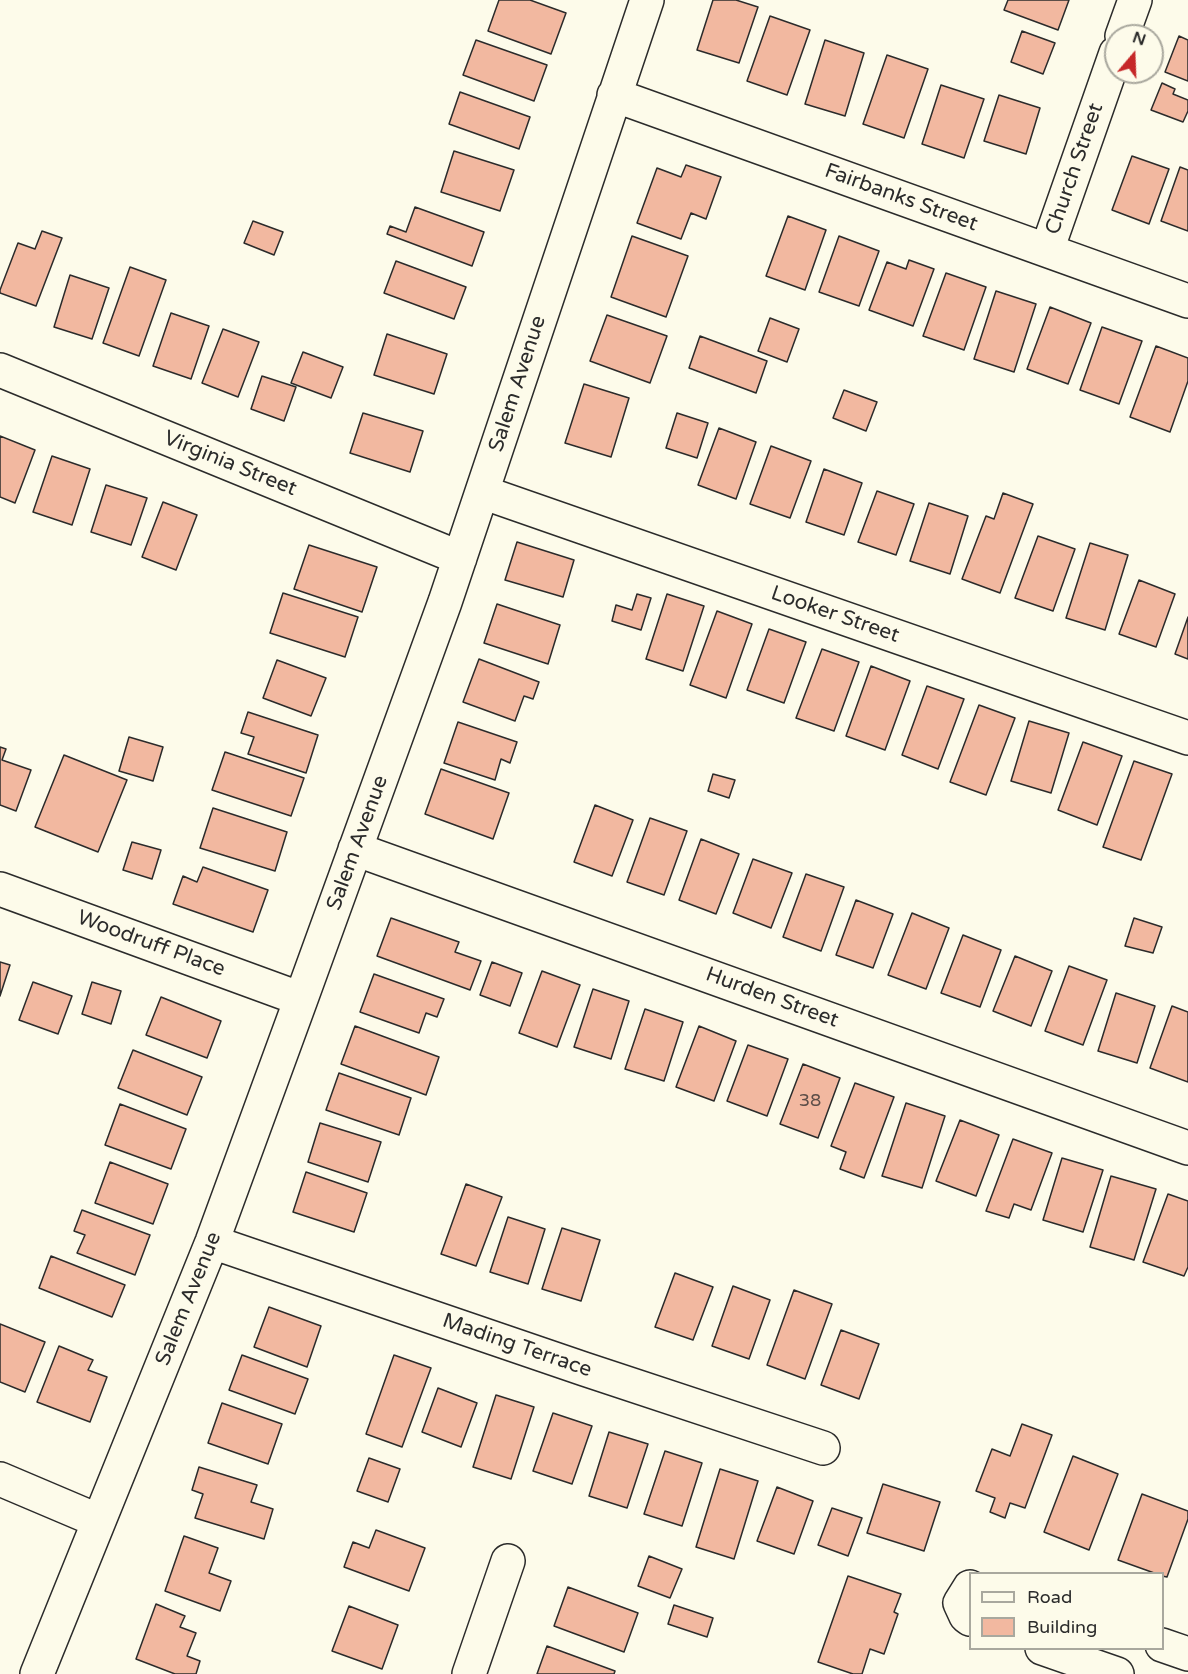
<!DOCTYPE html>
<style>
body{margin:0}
#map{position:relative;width:1188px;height:1674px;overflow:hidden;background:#fdfbea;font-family:"Varela Round",sans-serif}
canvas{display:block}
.legend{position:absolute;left:969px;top:1572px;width:195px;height:78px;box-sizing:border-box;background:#fdfbea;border:2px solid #a9a89e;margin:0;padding:8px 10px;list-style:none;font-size:18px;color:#2b2b2b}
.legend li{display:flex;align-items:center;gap:12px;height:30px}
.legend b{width:30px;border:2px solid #a9a89e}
.north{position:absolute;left:1104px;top:24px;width:60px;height:60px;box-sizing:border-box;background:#fdfbea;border:2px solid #a9a89e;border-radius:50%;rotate:19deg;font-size:16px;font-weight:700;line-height:24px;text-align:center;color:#2b2b2b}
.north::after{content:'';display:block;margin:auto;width:21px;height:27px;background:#c62828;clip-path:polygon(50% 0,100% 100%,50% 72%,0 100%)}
</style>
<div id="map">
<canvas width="1188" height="1674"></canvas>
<ul class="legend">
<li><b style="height:8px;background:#fdfbea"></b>Road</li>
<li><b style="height:16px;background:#f2b8a0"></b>Building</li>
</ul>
<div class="north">N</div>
</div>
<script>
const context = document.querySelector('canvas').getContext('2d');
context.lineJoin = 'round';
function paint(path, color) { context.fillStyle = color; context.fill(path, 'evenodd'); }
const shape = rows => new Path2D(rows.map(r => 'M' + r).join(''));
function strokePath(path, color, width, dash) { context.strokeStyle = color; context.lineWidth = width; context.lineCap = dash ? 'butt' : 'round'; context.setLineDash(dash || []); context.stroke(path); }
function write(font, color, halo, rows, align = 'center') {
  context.font = font + ' "Varela Round",sans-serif'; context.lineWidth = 4.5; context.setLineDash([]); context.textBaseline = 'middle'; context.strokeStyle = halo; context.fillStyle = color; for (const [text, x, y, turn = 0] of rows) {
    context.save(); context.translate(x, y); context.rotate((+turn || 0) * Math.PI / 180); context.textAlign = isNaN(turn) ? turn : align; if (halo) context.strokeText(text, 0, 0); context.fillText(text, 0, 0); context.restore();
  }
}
const building = shape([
 [499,0,530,0,566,13,551,54,488,31,499,0],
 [713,0,736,0,758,7,739,63,697,50,713,0],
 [1008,0,1069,0,1058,30,1004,10,1008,0],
 [770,16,810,30,787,95,747,81,770,16],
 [1022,31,1055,43,1043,74,1011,62,1022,31],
 [1179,36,1188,40,1188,81,1165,72,1179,36],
 [476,40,547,65,534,101,463,75,476,40],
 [825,40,864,53,845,116,805,104,825,40],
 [887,55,928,69,904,138,863,124,887,55],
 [1162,83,1175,89,1173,94,1188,100,1188,111,1183,122,1151,110,1162,83],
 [941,85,984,99,964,158,922,144,941,85],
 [460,92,530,117,519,149,449,124,460,92],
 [999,95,1040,108,1026,154,984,141,999,95],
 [454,151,514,170,500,211,441,192,454,151],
 [1132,156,1169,169,1149,224,1112,210,1132,156],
 [686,165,721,177,706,219,691,213,681,239,637,223,657,168,681,177,686,165],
 [1180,167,1188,170,1188,231,1161,221,1180,167],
 [415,207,484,232,472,266,387,234,390,226,406,232,415,207],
 [788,216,826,230,805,290,766,276,788,216],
 [253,221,283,232,274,255,244,243,253,221],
 [42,231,62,238,36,306,0,293,0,290,18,243,35,249,42,231],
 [632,236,688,256,666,317,611,297,632,236],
 [839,236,879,251,859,306,819,292,839,236],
 [909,260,934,269,913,326,869,310,887,262,906,269,909,260],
 [396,261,466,287,454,319,384,293,396,261],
 [130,267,166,280,139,356,103,343,130,267],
 [946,273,986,287,964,350,923,336,946,273],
 [70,275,109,288,92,339,54,327,70,275],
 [996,291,1036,304,1014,372,974,359,996,291],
 [1050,307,1091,323,1068,384,1027,369,1050,307],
 [171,313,209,326,191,379,153,366,171,313],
 [607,315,667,336,650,383,590,361,607,315],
 [770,318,799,329,787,362,758,351,770,318],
 [1102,327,1142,341,1119,404,1080,390,1102,327],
 [223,329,259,342,238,397,202,383,223,329],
 [387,334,447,354,434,394,374,375,387,334],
 [700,336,767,361,756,393,689,368,700,336],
 [1156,346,1188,358,1188,381,1170,432,1130,417,1156,346],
 [303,352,343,367,331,398,291,383,303,352],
 [262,376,296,387,284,421,251,409,262,376],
 [584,384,629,398,611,457,565,443,584,384],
 [844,390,877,402,866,431,833,418,844,390],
 [363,413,423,431,410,472,350,453,363,413],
 [677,413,708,423,697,458,666,448,677,413],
 [719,428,756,442,736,499,698,485,719,428],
 [0,436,35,450,15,503,0,497,0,436],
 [771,446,811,461,790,518,750,504,771,446],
 [52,456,90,469,72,525,33,512,52,456],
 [824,469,862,483,844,535,806,522,824,469],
 [106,485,147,498,131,545,91,532,106,485],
 [877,491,914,504,896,555,858,542,877,491],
 [1003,493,1033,504,1000,593,962,579,986,516,994,519,1003,493],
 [163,502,197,515,176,570,142,557,163,502],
 [929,503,968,516,950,574,910,561,929,503],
 [1038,536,1075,549,1053,611,1015,598,1038,536],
 [517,542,574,560,563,597,505,580,517,542],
 [1090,543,1128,555,1105,630,1066,618,1090,543],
 [309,545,377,567,362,612,294,589,309,545],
 [1139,580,1175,594,1156,647,1119,634,1139,580],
 [283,593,358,617,345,657,270,633,283,593],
 [637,594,651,598,641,630,612,621,616,605,632,610,637,594],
 [667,594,704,606,683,671,646,659,667,594],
 [497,604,560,625,548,664,484,643,497,604],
 [717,611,752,624,726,698,690,685,717,611],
 [1188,617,1188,659,1175,654,1188,617],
 [769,629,806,642,784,703,747,690,769,629],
 [822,649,859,662,834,731,796,718,822,649],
 [479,659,539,682,533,699,524,696,515,721,463,702,479,659],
 [277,660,326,678,311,716,263,698,277,660],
 [871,666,910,681,885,750,846,736,871,666],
 [927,686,964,699,938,769,902,755,927,686],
 [979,705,1015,718,986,795,950,782,979,705],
 [248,712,318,735,306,773,248,754,254,737,241,733,248,712],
 [1029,721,1069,733,1051,793,1011,781,1029,721],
 [458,722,517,742,510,763,501,759,495,780,444,763,458,722],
 [129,737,163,747,153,781,119,771,129,737],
 [1083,742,1122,756,1097,825,1058,810,1083,742],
 [0,747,6,749,2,760,31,770,16,811,0,805,0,747],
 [225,752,304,778,291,816,212,790,225,752],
 [64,755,127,780,98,852,35,827,64,755],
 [1134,761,1172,774,1141,860,1103,847,1134,761],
 [441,769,509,793,493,839,425,814,441,769],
 [713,774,735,780,729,798,708,791,713,774],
 [595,805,633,820,612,876,574,862,595,805],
 [213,808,287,832,275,871,200,848,213,808],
 [650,818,687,831,664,895,627,882,650,818],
 [701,839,739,854,716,914,679,900,701,839],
 [132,842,161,850,152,879,123,870,132,842],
 [753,859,792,873,771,928,733,913,753,859],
 [203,867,268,890,253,932,173,904,183,876,197,882,203,867],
 [806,874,844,887,821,951,783,937,806,874],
 [856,900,893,914,873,968,836,955,856,900],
 [912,913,949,928,926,989,888,975,912,913],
 [391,918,459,942,455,952,481,961,470,990,377,956,391,918],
 [1134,918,1162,927,1153,953,1125,946,1134,918],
 [963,935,1001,950,980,1007,941,993,963,935],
 [1015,956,1052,971,1031,1026,993,1011,1015,956],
 [0,962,10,965,0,996,0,962],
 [492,962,522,973,510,1006,480,995,492,962],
 [1069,966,1107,980,1083,1045,1045,1031,1069,966],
 [542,971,580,985,557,1047,519,1033,542,971],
 [374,974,444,999,437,1017,426,1013,419,1033,360,1012,374,974],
 [33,982,72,996,58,1034,19,1020,33,982],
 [92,982,121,991,111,1024,82,1014,92,982],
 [593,989,629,1001,611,1059,574,1047,593,989],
 [1116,993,1155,1006,1137,1063,1098,1051,1116,993],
 [161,997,221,1021,207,1058,146,1035,161,997],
 [1172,1006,1188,1012,1188,1082,1150,1068,1172,1006],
 [645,1009,683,1022,664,1081,625,1069,645,1009],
 [355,1026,439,1057,426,1095,341,1064,355,1026],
 [699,1026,736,1041,714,1101,676,1087,699,1026],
 [748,1045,788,1059,767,1116,727,1101,748,1045],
 [133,1050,202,1077,187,1115,118,1088,133,1050],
 [803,1064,840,1078,818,1138,780,1124,803,1064],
 [339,1073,411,1098,399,1135,326,1110,339,1073],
 [855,1083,894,1097,864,1178,840,1169,846,1152,831,1146,855,1083],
 [906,1103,945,1116,922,1188,882,1176,906,1103],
 [120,1104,186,1129,171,1169,105,1145,120,1104],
 [960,1120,999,1135,976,1196,936,1181,960,1120],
 [320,1123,381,1142,368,1182,308,1162,320,1123],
 [1013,1139,1052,1153,1031,1210,1014,1204,1009,1218,986,1211,1013,1139],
 [1062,1158,1103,1170,1083,1232,1043,1220,1062,1158],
 [110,1162,168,1184,153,1224,95,1203,110,1162],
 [306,1172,367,1193,354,1232,293,1212,306,1172],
 [1111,1176,1156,1189,1134,1260,1090,1247,1111,1176],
 [466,1184,502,1197,476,1266,441,1254,466,1184],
 [1168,1194,1188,1201,1188,1267,1184,1276,1143,1262,1168,1194],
 [82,1210,150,1235,135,1275,77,1253,85,1235,74,1231,82,1210],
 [508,1217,545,1229,528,1284,490,1272,508,1217],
 [562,1228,600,1240,581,1301,542,1289,562,1228],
 [51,1256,125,1285,112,1317,39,1288,51,1256],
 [675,1273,713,1287,693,1340,655,1327,675,1273],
 [733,1286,770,1300,749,1359,712,1346,733,1286],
 [794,1290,832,1304,805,1379,767,1365,794,1290],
 [269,1307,321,1326,307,1367,254,1347,269,1307],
 [0,1324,45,1342,25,1392,0,1382,0,1324],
 [841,1330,879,1344,859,1399,821,1385,841,1330],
 [59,1346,93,1360,88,1370,107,1377,90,1422,37,1402,59,1346],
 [242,1355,308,1379,295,1414,229,1390,242,1355],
 [394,1355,431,1368,402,1447,366,1434,394,1355],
 [438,1388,477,1403,461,1447,422,1432,438,1388],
 [496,1395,534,1407,511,1479,473,1467,496,1395],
 [222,1403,282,1424,268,1464,208,1443,222,1403],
 [553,1413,592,1426,572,1484,533,1471,553,1413],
 [1022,1424,1052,1435,1025,1508,1010,1503,1005,1518,990,1512,995,1498,976,1491,992,1449,1010,1456,1022,1424],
 [609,1432,648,1444,627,1508,589,1496,609,1432],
 [665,1451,702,1463,682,1526,644,1514,665,1451],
 [1073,1456,1118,1474,1089,1550,1044,1532,1073,1456],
 [369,1458,400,1469,388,1502,357,1491,369,1458],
 [199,1467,257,1485,251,1502,273,1509,264,1539,195,1518,203,1494,192,1490,199,1467],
 [720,1469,758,1481,734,1559,696,1547,720,1469],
 [883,1484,940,1502,924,1551,867,1533,883,1484],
 [777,1487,813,1501,794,1554,757,1541,777,1487],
 [1142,1494,1188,1511,1188,1519,1167,1577,1162,1576,1162,1574,1157,1574,1118,1560,1142,1494],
 [832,1508,862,1518,848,1556,818,1545,832,1508],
 [376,1530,425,1548,409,1591,344,1567,353,1542,369,1548,376,1530],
 [184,1536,218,1548,209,1573,231,1581,220,1611,165,1591,184,1536],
 [649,1556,682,1569,670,1598,638,1586,649,1556],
 [848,1576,901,1594,894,1612,898,1614,884,1654,870,1649,862,1674,853,1674,818,1662,848,1576],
 [568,1587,638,1613,624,1652,554,1626,568,1587],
 [156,1604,185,1616,180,1627,196,1633,187,1656,200,1661,196,1674,175,1674,136,1659,156,1604],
 [674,1605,713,1618,707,1637,668,1624,674,1605],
 [349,1606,398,1625,382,1669,332,1651,349,1606],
 [547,1646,615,1671,614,1674,537,1674,547,1646]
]);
const minor = shape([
 [1122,36,1135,0],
 [614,95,1188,301],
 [1047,250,1116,53],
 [0,370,460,558],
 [482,492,1188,738],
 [355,849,1188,1148],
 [0,889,301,999],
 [212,1242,584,1369,823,1448],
 [0,1479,99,1521],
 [970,1587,960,1603,966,1616,970,1619],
 [1162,1645,1188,1654],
 [1042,1648,1117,1674],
 [37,1674,212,1242,301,999,445,602,647,0],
 [469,1674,508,1561]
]);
const numberNames = [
 ["38",810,1101]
];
const streetNames = [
 ["Church Street",1075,169,-71],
 ["Fairbanks Street",901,198,20],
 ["Salem Avenue",518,384,-72],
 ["Virginia Street",230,464,22],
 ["Looker Street",835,615,19],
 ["Salem Avenue",358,843,-70],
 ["Woodruff Place",151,944,20],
 ["Hurden Street",772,998,20],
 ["Salem Avenue",189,1299,-68],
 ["Mading Terrace",517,1346,19]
];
paint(building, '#f2b8a0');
strokePath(building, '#2b2b2b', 1.5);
strokePath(minor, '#2b2b2b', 36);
strokePath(minor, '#fdfbea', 33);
write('18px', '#5d4e48', null, numberNames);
write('21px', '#2b2b2b', '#fdfbea', streetNames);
</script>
